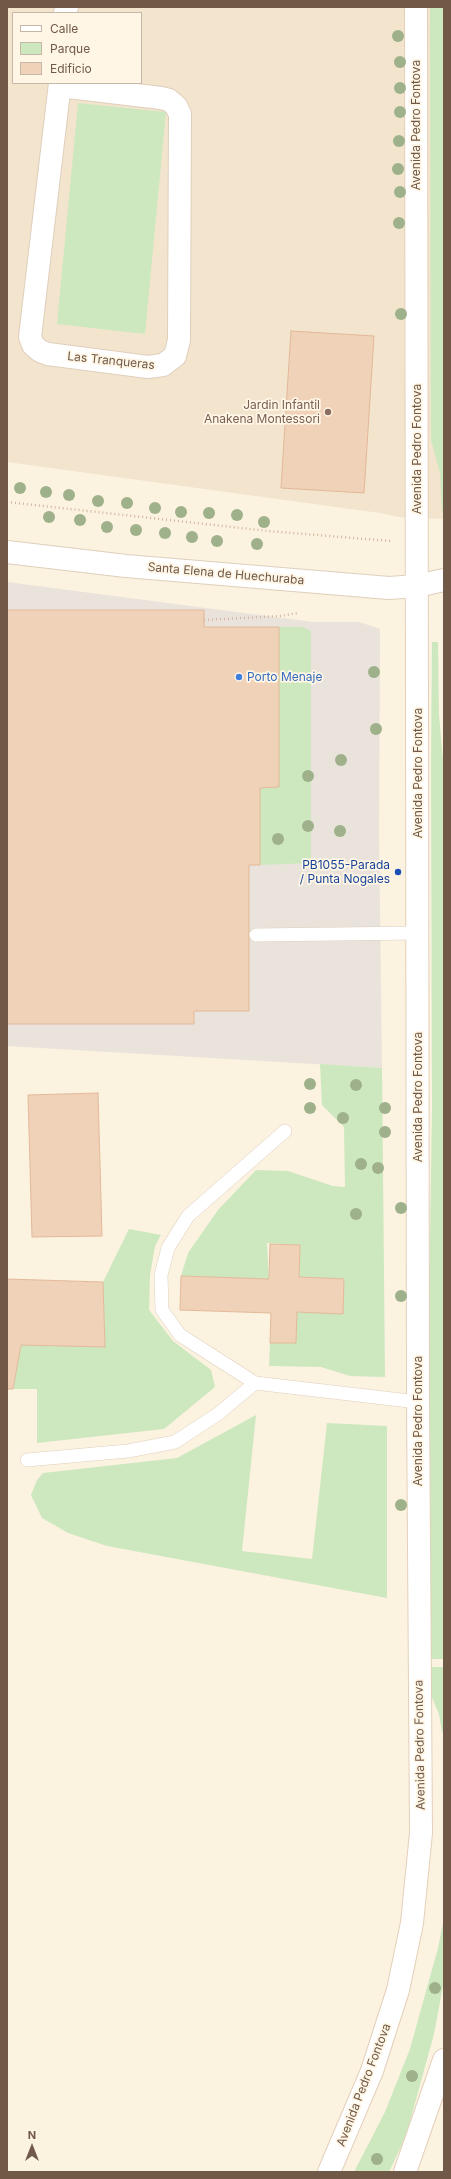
<!DOCTYPE html>
<style>
body{margin:0}
#map{position:relative;width:451px;height:2179px;overflow:hidden;background:#fbf2e0;font-family:Inter,sans-serif}
canvas{display:block}
.frame{position:absolute;inset:0;border:8px solid #715948;pointer-events:none}
.legend{position:absolute;left:12px;top:12px;width:130px;height:72px;box-sizing:border-box;background:#fff6e5;border:1px solid #c6b7a6;margin:0;padding:5px 7px;list-style:none;font-size:12px;color:#715948}
.legend li{display:flex;align-items:center;gap:8px;height:20px}
.legend b{width:20px;border:1px solid #c6b7a6}
.north{position:absolute;left:12px;top:2127px;width:40px;height:40px;-webkit-text-stroke:3px #fff6e5;paint-order:stroke;rotate:0deg;font-size:11px;font-weight:700;line-height:16px;text-align:center;color:#715948}
.north::after{content:'';display:block;margin:auto;width:14px;height:18px;background:#715948;clip-path:polygon(50% 0,100% 100%,50% 72%,0 100%)}
</style>
<div id="map">
<canvas width="451" height="2179"></canvas>
<div class="frame"></div>
<ul class="legend">
<li><b style="height:5px;background:#fff"></b>Calle</li>
<li><b style="height:11px;background:#cde8bf"></b>Parque</li>
<li><b style="height:11px;background:#f0d2b8"></b>Edificio</li>
</ul>
<div class="north">N</div>
</div>
<script>
const context = document.querySelector('canvas').getContext('2d');
context.lineJoin = 'round';
function paint(path, color) { context.fillStyle = color; context.fill(path, 'evenodd'); }
const shape = rows => new Path2D(rows.map(r => 'M' + r).join(''));
function strokePath(path, color, width, dash) { context.strokeStyle = color; context.lineWidth = width; context.lineCap = dash ? 'butt' : 'round'; context.setLineDash(dash || []); context.stroke(path); }
function write(font, color, halo, rows, align = 'center') {
  context.font = font + ' Inter,sans-serif'; context.lineWidth = 3.5; context.setLineDash([]); context.textBaseline = 'middle'; context.strokeStyle = halo; context.fillStyle = color; for (const [text, x, y, turn = 0] of rows) {
    context.save(); context.translate(x, y); context.rotate((+turn || 0) * Math.PI / 180); context.textAlign = isNaN(turn) ? turn : align; if (halo) context.strokeText(text, 0, 0); context.fillText(text, 0, 0); context.restore();
  }
}
const residential = shape([
 [7,7,444,7,444,519,399,517,380,513,7,462],
 [13,13,141,13,141,83,13,83]
]);
const industrial = shape([
 [7,582,313,622,359,622,380,629,379,833,382,1068,7,1046]
]);
const green = shape([
 [430,7,444,7,444,512,442,511,440,473,431,440],
 [78,103,166,112,145,334,57,324],
 [279,627,303,627,311,631,311,863,260,865,260,788,279,787],
 [432,642,438,642,439,715,444,772,444,1659,428,1659,427,1439,432,1107,431,768],
 [320,1064,382,1068,385,1377,350,1376,321,1367,269,1366,270,1343,296,1343,297,1312,343,1313,344,1279,299,1277,300,1245,267,1243,269,1279,181,1276,188,1253,218,1210,256,1170,288,1171,333,1186,345,1187,344,1127,322,1105],
 [129,1229,161,1235,155,1246,150,1275,149,1310,173,1341,211,1370,215,1387,164,1429,37,1443,37,1389,13,1389,21,1345,105,1347,103,1282],
 [256,1415,242,1551,312,1559,327,1423,387,1426,387,1598,107,1546,68,1533,42,1518,31,1495,37,1480,43,1473,177,1458],
 [429,1667,444,1667,444,1732,442,1732,439,1714,430,1693],
 [444,1918,443,1986,434,2034,406,2136,389,2172,354,2172,385,2112,410,2049,438,1948]
]);
const building = shape([
 [291,331,374,336,364,493,281,488,291,331],
 [7,610,204,610,204,627,279,627,279,787,260,788,260,865,249,865,249,1011,194,1011,194,1024,7,1024,7,610],
 [98,1093,102,1236,32,1237,28,1095,98,1093],
 [270,1244,300,1245,299,1277,344,1279,343,1314,297,1312,296,1343,270,1343,271,1313,180,1310,181,1276,269,1279,270,1244],
 [7,1279,103,1282,105,1347,21,1345,13,1389,7,1389,7,1279]
]);
const path = shape([
 [7,502,268,531,390,541],
 [204,620,280,616,298,613]
]);
const lane = shape([
 [256,935,418,933],
 [285,1131,188,1216,168,1248,161,1275,162,1310,180,1335,255,1383,418,1402],
 [27,1460,128,1451,175,1442,218,1414,255,1383]
]);
const street = shape([
 [65,13,67,7],
 [60,83,30,337,33,345,40,351,48,354,148,367,163,365,175,356,179,340,180,114,176,106,169,100,161,98,60,86],
 [7,552,126,566,389,588,417,586,444,580]
]);
const secondary = shape([
 [329,2172,372,2071,398,1990,412,1923,421,1833,418,1402,416,7],
 [405,2172,444,2060]
]);
const trees = [
 [398,36],
 [400,62],
 [400,88],
 [400,112],
 [399,141],
 [398,169],
 [400,192],
 [399,223],
 [401,314],
 [20,488],
 [46,492],
 [69,495],
 [98,501],
 [127,503],
 [155,508],
 [181,512],
 [209,513],
 [237,515],
 [49,517],
 [80,520],
 [264,522],
 [107,527],
 [136,530],
 [165,533],
 [192,537],
 [217,541],
 [257,544],
 [374,672],
 [376,729],
 [341,760],
 [308,776],
 [308,826],
 [340,831],
 [278,839],
 [310,1084],
 [356,1085],
 [310,1108],
 [385,1108],
 [343,1118],
 [385,1132],
 [361,1164],
 [378,1168],
 [401,1208],
 [356,1214],
 [401,1296],
 [401,1505],
 [435,1988],
 [412,2076],
 [377,2159]
];
const markers = [
 [328,412,4,"#8d6e63"],
 [239,677,4,"#3f7fe0"],
 [398,872,4,"#1a4fb4"]
];
const streetNames = [
 ["Avenida Pedro Fontova",416,125,-90],
 ["Las Tranqueras",111,361,6],
 ["Avenida Pedro Fontova",417,449,-90],
 ["Santa Elena de Huechuraba",226,574,5],
 ["Avenida Pedro Fontova",418,773,-90],
 ["Avenida Pedro Fontova",418,1097,-90],
 ["Avenida Pedro Fontova",418,1421,-90],
 ["Avenida Pedro Fontova",420,1745,-91],
 ["Avenida Pedro Fontova",364,2085,-69]
];
const educationNames = [
 ["Jardin Infantil",320,405],
 ["Anakena Montessori",320,419]
];
const shopNames = [
 ["Porto Menaje",247,677]
];
const transitNames = [
 ["PB1055-Parada",390,865],
 ["/ Punta Nogales",390,879]
];
paint(residential, '#f3e4ce');
paint(industrial, '#eae3db');
paint(green, '#cde8bf');
paint(building, '#f0d2b8');
strokePath(building, '#e2b999', 1);
strokePath(lane, '#dfcfbc', 14);
strokePath(street, '#dfcfbc', 24);
strokePath(secondary, '#e4d0ba', 24);
strokePath(path, '#d4b59c', 2.5, [1, 3]);
strokePath(lane, '#fff', 13);
strokePath(street, '#fff', 22);
strokePath(secondary, '#fff', 22);
context.fillStyle = '#9eb18a';
for (const [x, y] of trees) { context.beginPath(); context.arc(x, y, 6, 0, 2 * Math.PI); context.fill(); }
for (const [x, y, r, color] of markers) { const dot = new Path2D(); dot.arc(x, y, r, 0, 2 * Math.PI); context.fillStyle = color; context.fill(dot); strokePath(dot, '#fff6e5', 1.5); }
write('12px', '#715948', '#fff6e5', streetNames);
write('12px', '#785e54', '#fff6e5', educationNames, 'right');
write('12px', '#366cbe', '#fff6e5', shopNames, 'left');
write('12px', '#164399', '#fff6e5', transitNames, 'right');
</script>
